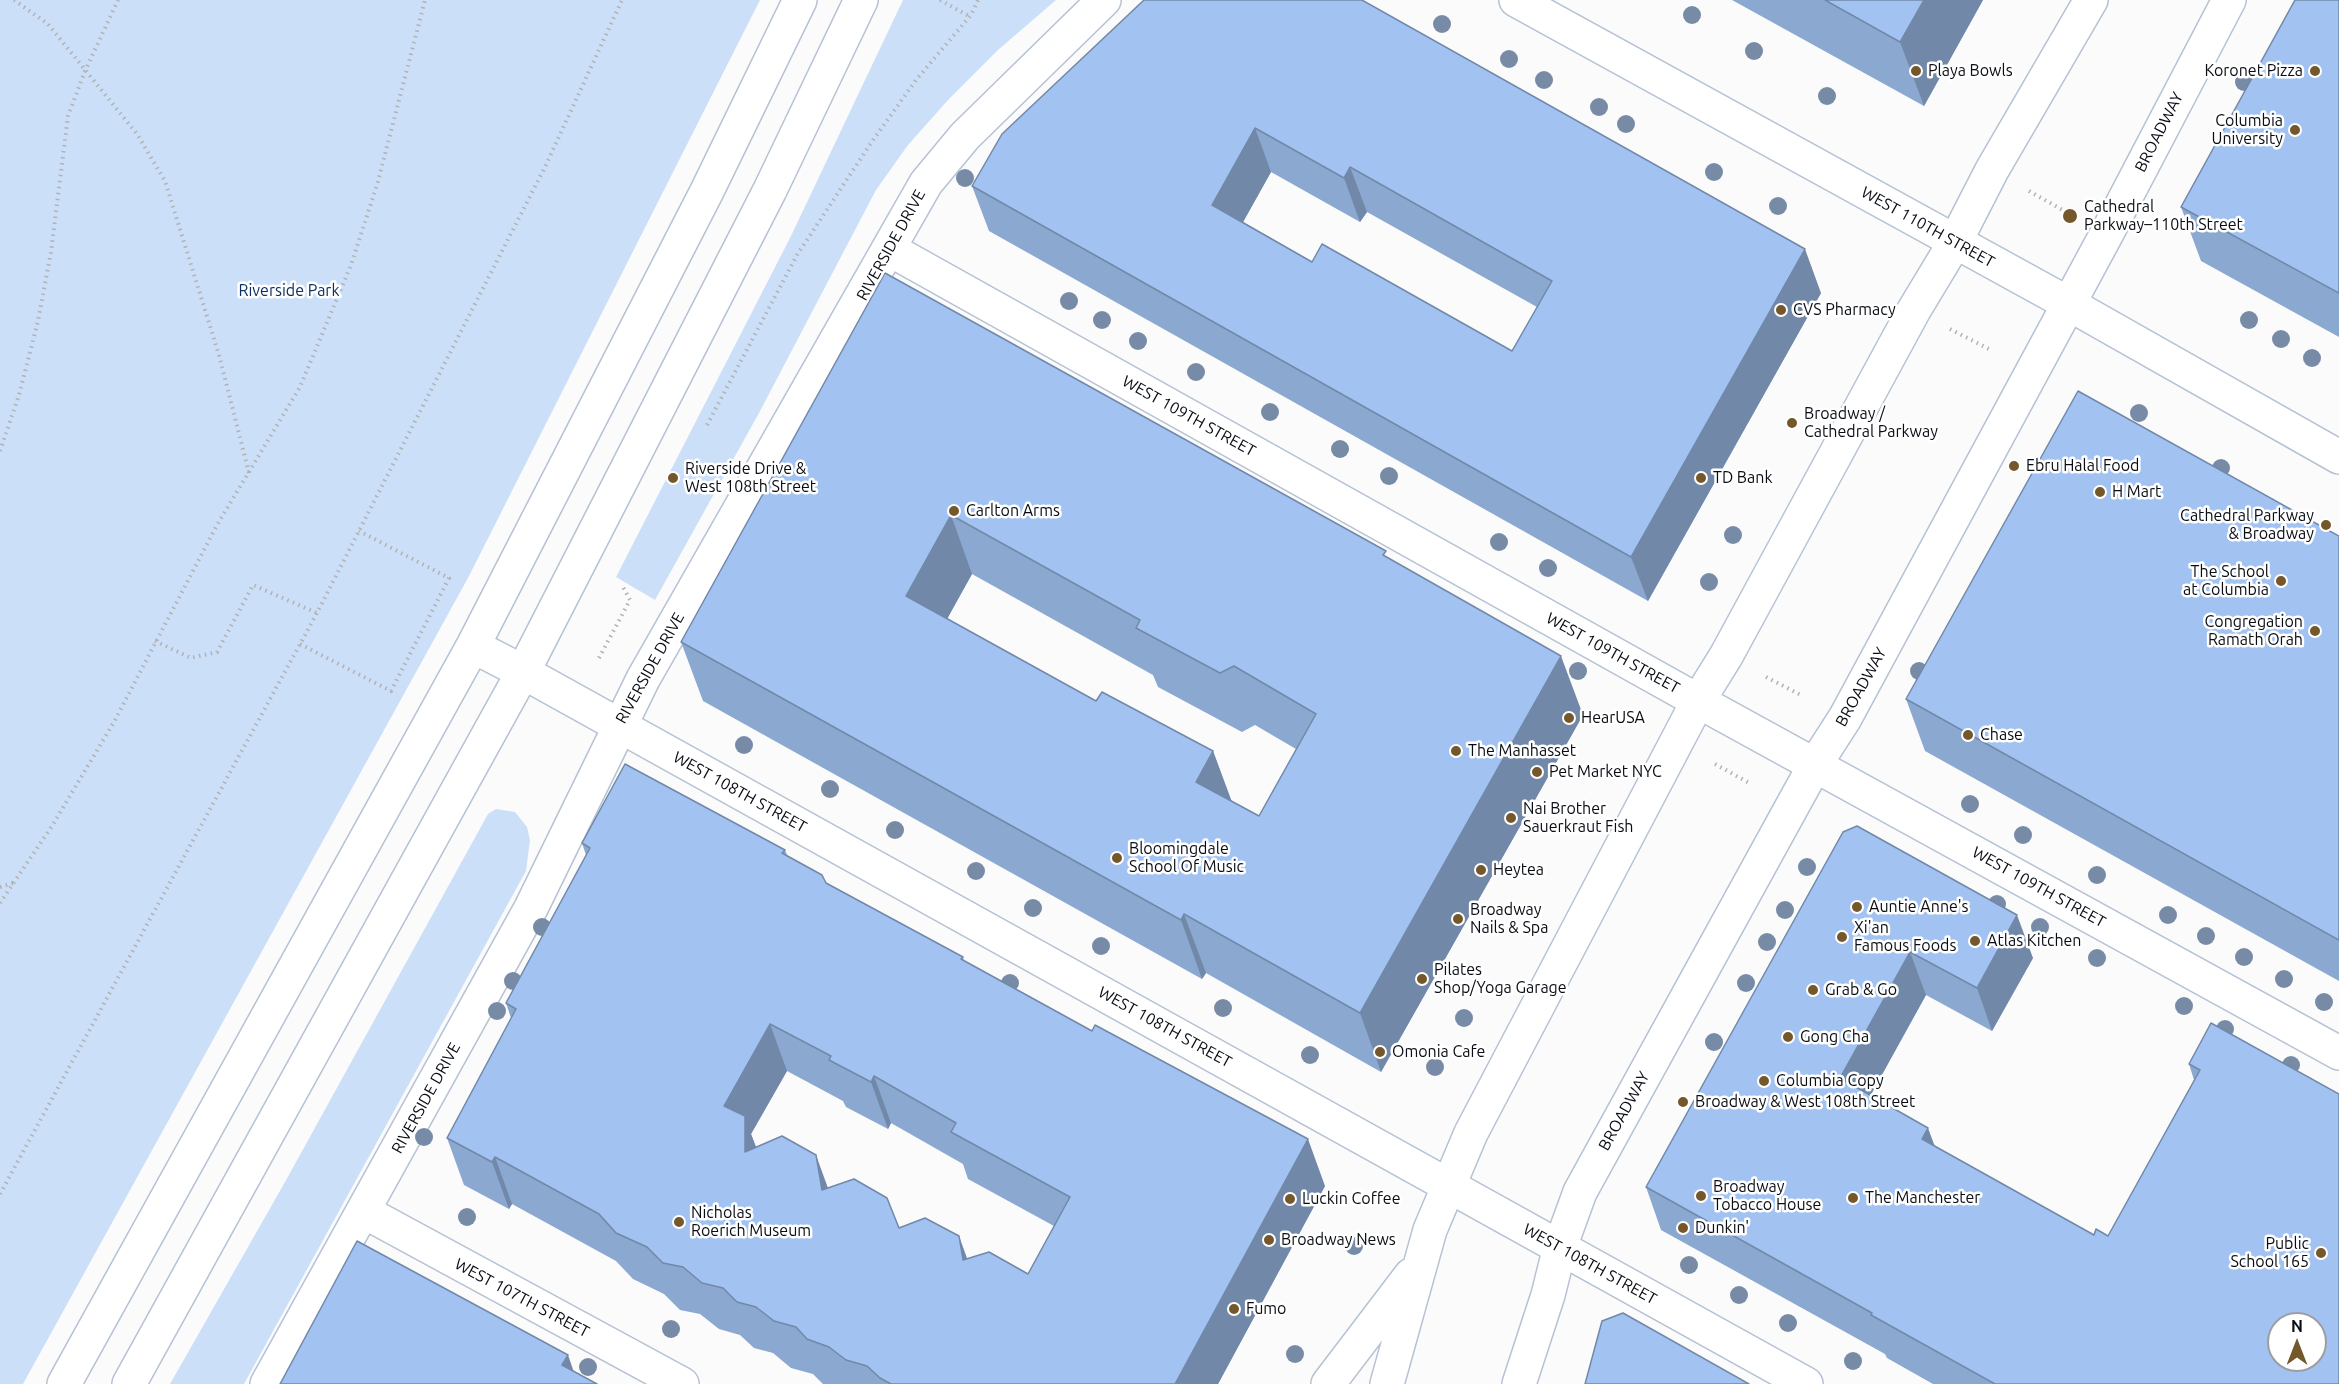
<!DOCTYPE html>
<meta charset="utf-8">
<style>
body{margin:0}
#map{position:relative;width:2339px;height:1384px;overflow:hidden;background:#fbfbfb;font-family:Ubuntu,sans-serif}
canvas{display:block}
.north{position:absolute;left:2267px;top:1312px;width:60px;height:60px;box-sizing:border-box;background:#fff;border:2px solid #9d9ea1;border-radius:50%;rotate:0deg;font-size:16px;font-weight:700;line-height:24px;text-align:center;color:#090d13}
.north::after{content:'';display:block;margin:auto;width:21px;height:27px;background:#74582b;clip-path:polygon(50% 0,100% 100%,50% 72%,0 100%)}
</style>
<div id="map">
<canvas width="2339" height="1384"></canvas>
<div class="north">N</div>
</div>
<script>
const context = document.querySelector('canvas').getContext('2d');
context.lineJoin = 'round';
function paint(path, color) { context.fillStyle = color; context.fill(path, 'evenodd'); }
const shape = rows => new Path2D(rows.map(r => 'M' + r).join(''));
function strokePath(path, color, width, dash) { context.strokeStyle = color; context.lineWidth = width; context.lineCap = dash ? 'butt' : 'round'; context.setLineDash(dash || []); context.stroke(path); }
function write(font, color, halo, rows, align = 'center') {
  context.font = font + ' Ubuntu,sans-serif'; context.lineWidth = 5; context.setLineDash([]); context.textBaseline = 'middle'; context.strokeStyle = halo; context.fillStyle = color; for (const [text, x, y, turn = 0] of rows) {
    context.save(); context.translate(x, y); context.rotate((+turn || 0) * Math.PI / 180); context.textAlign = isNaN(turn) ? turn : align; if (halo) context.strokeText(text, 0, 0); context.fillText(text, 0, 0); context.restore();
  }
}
const green = shape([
 [0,0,760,0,468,578,23,1384,0,1384],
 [903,0,1056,0,998,50,949,99,908,145,876,190,759,413,655,600,616,577,790,238],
 [496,809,515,812,527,827,530,840,526,871,244,1384,170,1384,285,1182,488,814]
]);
const path = shape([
 [14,0,48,24,137,134,165,181,219,355,249,473],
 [940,0,969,16],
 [2029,191,2066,212],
 [1950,329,1989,349],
 [707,425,797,255,873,140,916,80,971,15,978,0],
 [0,451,19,395,38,321,51,252,68,116,85,71,118,0],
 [155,641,191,658,217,652,253,585,317,613],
 [300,644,391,691,449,578,359,531],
 [599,658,630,600,622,585],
 [1766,677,1801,695],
 [1715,764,1751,784],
 [0,887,13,883],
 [0,903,52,826,114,722,217,525,300,387,351,265,377,185,425,0],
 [0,1194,317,613,545,167,622,0]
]);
const street = shape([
 [889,249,1698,701,2339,1053],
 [523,672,1806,1384],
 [363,1211,682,1384],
 [267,1384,531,908,643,679,926,183,965,136,1104,0]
]);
const secondary = shape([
 [1516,0,2069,304,2339,457],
 [473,646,523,672],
 [64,1384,473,646,707,191,800,0],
 [129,1384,523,672,770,190,861,0]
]);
const primary = shape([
 [1328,1384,1411,1275],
 [1387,1384,1430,1230,1471,1133,1698,701,1726,656,1914,310,1955,242,1992,170,2091,0],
 [1519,1384,1548,1295,1560,1247,1580,1192,1816,763,1845,718,2106,235,2229,0]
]);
const trees = [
 [1692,15],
 [1442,24],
 [1754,51],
 [1509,59],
 [1544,80],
 [2244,82],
 [1827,96],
 [1599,107],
 [1626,124],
 [1714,172],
 [965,178],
 [1778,206],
 [1069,301],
 [1102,320],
 [2249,320],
 [2281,339],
 [1138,341],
 [2312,358],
 [1196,372],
 [1270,412],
 [2139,413],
 [1340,449],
 [2221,468],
 [1389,476],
 [1733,535],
 [1499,542],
 [1548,568],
 [1709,582],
 [1578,671],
 [1919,671],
 [744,745],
 [830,789],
 [1970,804],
 [895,830],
 [2023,835],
 [1807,867],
 [976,871],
 [2097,875],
 [1997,904],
 [1033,908],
 [1785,910],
 [2168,915],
 [542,927],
 [2040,927],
 [2206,936],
 [1767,942],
 [1101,946],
 [2244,957],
 [2097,958],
 [2284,979],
 [513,981],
 [1010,983],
 [1746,983],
 [2324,1002],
 [2184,1006],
 [1223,1008],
 [497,1011],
 [1464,1018],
 [2225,1029],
 [1714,1042],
 [1310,1055],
 [2291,1065],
 [1435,1067],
 [424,1137],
 [467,1217],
 [1354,1246],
 [1689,1265],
 [1739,1295],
 [1788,1323],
 [671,1329],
 [1295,1354],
 [1853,1361],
 [588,1367]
];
const wall = shape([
 [1144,0,1821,293,1648,601,989,231,972,186],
 [1271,172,1360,222,1367,212,1537,307,1512,351,1312,262,1243,222],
 [1732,0,1983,0,1924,106],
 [2339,0,2339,337,2201,261,2181,207],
 [885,273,1388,558,1583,715,1381,1072,1206,973,1202,979,703,701,681,642],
 [972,574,1153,675,1158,687,1242,732,1255,725,1296,749,1259,816,1231,801,1213,751,1096,701,947,619],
 [2339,536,2339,981,1925,751,1906,699],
 [1843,832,2033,958,1992,1031,1926,995,1870,1095,1935,1147,2094,1235,2108,1236,2194,1080,2189,1064,2211,1023,2339,1384,1933,1384,1887,1358,1885,1354,1661,1230,1646,1187],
 [582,843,785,850,787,855,826,883,963,957,964,961,1325,1186,1218,1384,823,1384,813,1374,791,1368,773,1353,754,1348,740,1335,719,1329,700,1314,680,1310,664,1294,633,1279,616,1261,512,1204,509,1209,464,1185,447,1138,511,1018,506,1003,586,855],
 [787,1071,843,1101,846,1107,888,1129,891,1123,963,1164,968,1179,1054,1226,1028,1274,967,1259,899,1228,756,1147,751,1134]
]);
const shadedWall = shape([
 [1924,0,1983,0,1924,106,1900,42],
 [1255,128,1271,172,1228,249,1212,205],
 [1350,167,1367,212,1360,222,1344,178],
 [1805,249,1821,293,1648,601,1631,557],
 [951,515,972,574,927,655,906,596],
 [1561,656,1583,715,1381,1072,1360,1013],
 [1213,751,1235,810,1196,782],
 [1184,914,1206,973,1202,979,1181,920],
 [2017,915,2033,958,1992,1031,1977,988],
 [1910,952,1926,995,1856,1122,1840,1078],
 [770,1024,787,1071,751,1134,762,1163,762,1199,724,1106],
 [874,1076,891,1123,888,1129,871,1082],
 [1928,1128,1944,1171,1922,1139],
 [1308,1139,1325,1186,1218,1384,1175,1384],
 [816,1155,833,1202,822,1190],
 [495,1157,512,1204,509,1209,492,1162],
 [959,1236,976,1283,963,1260],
 [568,1355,578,1384,562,1365]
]);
const building = shape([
 [1144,0,1362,0,1805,249,1631,557,972,186,1002,134,1144,0],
 [1255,128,1344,178,1350,167,1552,281,1512,351,1322,244,1312,262,1212,205,1255,128],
 [1825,0,1924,0,1900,42,1825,0],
 [2295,0,2339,0,2339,293,2181,207,2295,0],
 [885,273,1386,551,1383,555,1561,656,1360,1013,1184,914,1181,920,681,642,885,273],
 [951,515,1140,620,1136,628,1220,673,1234,666,1316,714,1259,816,1196,782,1213,751,1102,692,1096,701,906,596,951,515],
 [2078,391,2339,536,2339,940,1906,699,2078,391],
 [625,764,785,850,782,853,822,875,826,883,963,957,961,959,1092,1031,1095,1025,1308,1139,1175,1384,891,1384,880,1378,867,1366,846,1360,829,1347,807,1339,796,1327,774,1321,756,1307,737,1302,723,1288,702,1283,683,1267,663,1263,647,1247,616,1233,599,1214,495,1157,492,1162,447,1138,516,1009,506,1003,590,848,582,843,625,764],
 [770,1024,831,1056,829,1060,871,1082,874,1076,956,1123,951,1132,1070,1197,1028,1274,989,1252,963,1260,959,1236,925,1218,899,1228,887,1198,854,1179,822,1190,816,1155,782,1136,745,1152,745,1116,724,1106,770,1024],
 [1857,826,2017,915,1977,988,1910,952,1840,1078,1928,1128,1922,1139,2094,1235,2096,1229,2108,1236,2200,1070,2189,1064,2211,1023,2339,1094,2339,1384,1995,1384,1871,1315,1872,1313,1646,1187,1843,832,1857,826],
 [2279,1324,2315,1324,2315,1360,2279,1360,2279,1324],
 [357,1241,568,1355,562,1365,597,1384,280,1384,357,1241],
 [1623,1313,1749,1384,1585,1384,1602,1321,1623,1313]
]);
const markers = [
 [1916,71,6,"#74582b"],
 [2315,71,6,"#74582b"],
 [2295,130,6,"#74582b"],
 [2070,216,8,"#74582b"],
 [1781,310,6,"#74582b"],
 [1792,423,6,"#74582b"],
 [2014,466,6,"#74582b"],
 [673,478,6,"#74582b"],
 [1701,478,6,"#74582b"],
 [2100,492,6,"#74582b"],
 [954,511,6,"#74582b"],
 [2326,525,6,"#74582b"],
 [2281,581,6,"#74582b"],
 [2315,631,6,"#74582b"],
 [1569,718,6,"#74582b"],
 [1968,735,6,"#74582b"],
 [1456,751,6,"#74582b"],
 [1537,772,6,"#74582b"],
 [1511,818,6,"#74582b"],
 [1117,858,6,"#74582b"],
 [1481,870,6,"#74582b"],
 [1857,907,6,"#74582b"],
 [1458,919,6,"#74582b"],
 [1842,937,6,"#74582b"],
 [1975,941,6,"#74582b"],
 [1422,979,6,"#74582b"],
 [1813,990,6,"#74582b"],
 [1788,1037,6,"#74582b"],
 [1380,1052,6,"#74582b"],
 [1764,1081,6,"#74582b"],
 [1683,1102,6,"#74582b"],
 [1701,1196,6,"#74582b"],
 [1853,1198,6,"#74582b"],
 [1290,1199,6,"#74582b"],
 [679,1222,6,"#74582b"],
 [1683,1228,6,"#74582b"],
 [1269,1240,6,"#74582b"],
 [2321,1253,6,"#74582b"],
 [1234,1309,6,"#74582b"]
];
const poiNames = [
 ["Playa Bowls",1928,71],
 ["Koronet Pizza",2303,71,"right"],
 ["Columbia",2283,121,"right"],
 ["University",2283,139,"right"],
 ["Cathedral",2084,207],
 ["Parkway–110th Street",2084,225],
 ["CVS Pharmacy",1793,310],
 ["Broadway /",1804,414],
 ["Cathedral Parkway",1804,432],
 ["Ebru Halal Food",2026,466],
 ["Riverside Drive &",685,469],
 ["West 108th Street",685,487],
 ["TD Bank",1713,478],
 ["H Mart",2112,492],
 ["Carlton Arms",966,511],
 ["Cathedral Parkway",2314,516,"right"],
 ["& Broadway",2314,534,"right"],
 ["The School",2269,572,"right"],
 ["at Columbia",2269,590,"right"],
 ["Congregation",2303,622,"right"],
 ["Ramath Orah",2303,640,"right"],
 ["HearUSA",1581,718],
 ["Chase",1980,735],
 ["The Manhasset",1468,751],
 ["Pet Market NYC",1549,772],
 ["Nai Brother",1523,809],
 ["Sauerkraut Fish",1523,827],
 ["Bloomingdale",1129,849],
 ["School Of Music",1129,867],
 ["Heytea",1493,870],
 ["Auntie Anne's",1869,907],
 ["Broadway",1470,910],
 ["Nails & Spa",1470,928],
 ["Xi'an",1854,928],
 ["Famous Foods",1854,946],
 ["Atlas Kitchen",1987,941],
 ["Pilates",1434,970],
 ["Shop/Yoga Garage",1434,988],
 ["Grab & Go",1825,990],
 ["Gong Cha",1800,1037],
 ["Omonia Cafe",1392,1052],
 ["Columbia Copy",1776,1081],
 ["Broadway & West 108th Street",1695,1102],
 ["Broadway",1713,1187],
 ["Tobacco House",1713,1205],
 ["The Manchester",1865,1198],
 ["Luckin Coffee",1302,1199],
 ["Nicholas",691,1213],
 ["Roerich Museum",691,1231],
 ["Dunkin'",1695,1228],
 ["Broadway News",1281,1240],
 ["Public",2309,1244,"right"],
 ["School 165",2309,1262,"right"],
 ["Fumo",1246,1309]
];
const streetNames = [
 ["BROADWAY",2159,132,-63],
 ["WEST 110TH STREET",1928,227,29],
 ["RIVERSIDE DRIVE",891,245,-61],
 ["WEST 109TH STREET",1189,416,29],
 ["WEST 109TH STREET",1613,653,29],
 ["RIVERSIDE DRIVE",650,668,-61],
 ["BROADWAY",1861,687,-61],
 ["WEST 108TH STREET",740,792,29],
 ["WEST 109TH STREET",2039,887,29],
 ["WEST 108TH STREET",1165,1027,29],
 ["RIVERSIDE DRIVE",426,1098,-61],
 ["BROADWAY",1624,1111,-61],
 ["WEST 108TH STREET",1590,1264,29],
 ["WEST 107TH STREET",522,1298,28]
];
const parkNames = [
 ["Riverside Park",289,291]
];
paint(green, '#ccdff9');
strokePath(street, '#b5c2d4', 36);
strokePath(secondary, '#b5c2d4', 36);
strokePath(primary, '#b5c2d4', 36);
strokePath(path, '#b1b2b4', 4, [1.5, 4.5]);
strokePath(street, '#fff', 33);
strokePath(secondary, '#fff', 33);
strokePath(primary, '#fff', 33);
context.fillStyle = '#788ba6';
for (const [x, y] of trees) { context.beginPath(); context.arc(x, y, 9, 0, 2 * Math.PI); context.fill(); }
paint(wall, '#8ba8d0');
paint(shadedWall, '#7188a9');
paint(building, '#a2c3f2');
strokePath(building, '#7188a9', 1.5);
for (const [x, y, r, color] of markers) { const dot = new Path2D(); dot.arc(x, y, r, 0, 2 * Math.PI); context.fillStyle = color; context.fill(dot); strokePath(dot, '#fff', 2); }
write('16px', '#090d13', '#fff', poiNames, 'left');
write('16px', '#090d13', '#fff', streetNames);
write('16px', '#0d3060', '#fff', parkNames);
</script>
